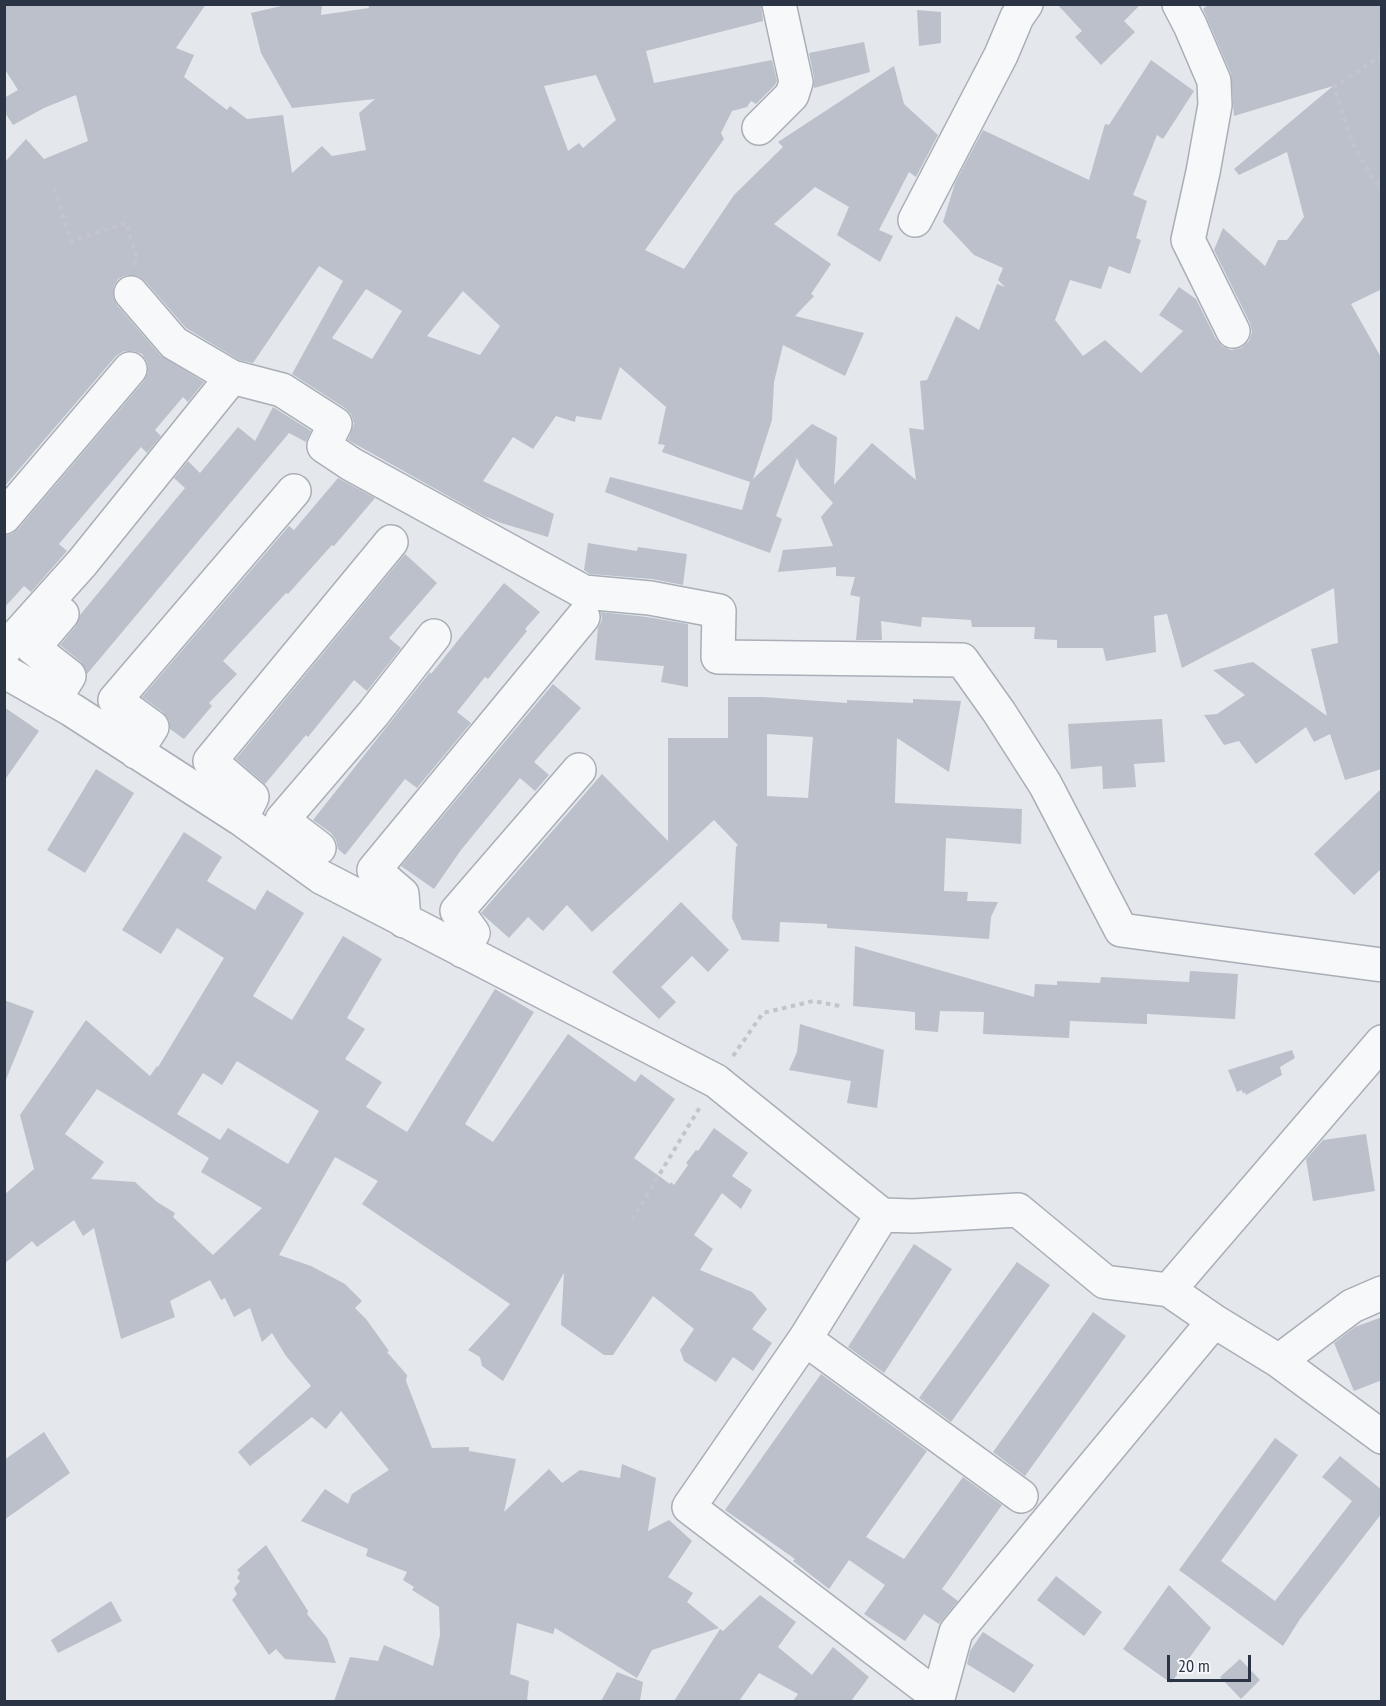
<!DOCTYPE html>
<style>
body{margin:0}
#map{position:relative;width:1386px;height:1706px;overflow:hidden;background:#e4e7ec;font-family:"PT Sans Narrow",sans-serif}
canvas{display:block}
.frame{position:absolute;inset:0;border:6px solid #2b3445;pointer-events:none}
.scale{position:absolute;left:1167px;top:1655px;width:84px;height:27px;box-sizing:border-box;border:3px solid #2b3445;border-top:0;padding-left:8px;font-size:18px;line-height:21px;white-space:nowrap;color:#2b3445;-webkit-text-stroke:4px #f4f6f9;paint-order:stroke}
</style>
<div id="map">
<canvas width="1386" height="1706"></canvas>
<div class="frame"></div>
<div class="scale">20 m</div>
</div>
<script>
const context = document.querySelector('canvas').getContext('2d');
context.lineJoin = 'round';
function paint(path, color) { context.fillStyle = color; context.fill(path, 'evenodd'); }
const shape = rows => new Path2D(rows.map(r => 'M' + r).join(''));
function strokePath(path, color, width, dash) { context.strokeStyle = color; context.lineWidth = width; context.lineCap = dash ? 'butt' : 'round'; context.setLineDash(dash || []); context.stroke(path); }
const building = shape([
 [4,4,206,4,176,48,194,55,184,77,227,110,230,106,247,119,283,115,292,173,322,146,332,156,366,150,359,113,375,99,292,108,261,53,251,13,290,4,322,4,321,15,369,8,368,4,761,4,763,21,646,51,654,83,772,60,777,81,775,85,756,104,751,101,747,107,732,111,721,133,724,139,645,250,684,269,734,195,783,147,778,142,894,66,904,104,938,135,916,177,909,172,879,230,893,236,880,262,837,235,849,207,815,187,774,224,831,264,811,294,814,296,795,316,864,333,845,376,783,345,774,382,772,420,753,479,812,424,837,437,834,485,872,443,916,480,909,428,924,430,920,381,927,380,956,316,979,330,997,284,1005,287,998,280,1003,268,974,255,943,222,955,183,983,130,1089,180,1105,124,1109,125,1151,60,1194,91,1163,139,1157,135,1133,195,1147,201,1136,238,1141,240,1130,274,1109,266,1101,289,1070,280,1055,320,1083,356,1105,340,1141,373,1183,331,1159,315,1179,287,1196,299,1216,339,1222,346,1231,350,1241,348,1249,341,1252,332,1250,323,1214,250,1223,228,1265,266,1278,240,1287,240,1304,217,1287,152,1239,175,1234,169,1333,86,1234,116,1231,74,1203,9,1209,4,1382,4,1382,289,1351,304,1382,359,1382,769,1345,780,1330,734,1314,742,1306,727,1256,764,1239,741,1224,745,1204,715,1217,714,1245,695,1213,670,1253,662,1327,716,1311,649,1338,643,1334,588,1182,668,1167,614,1154,616,1156,652,1106,661,1103,648,1057,648,1057,640,1034,639,1035,627,972,627,971,620,922,617,921,627,881,621,882,640,856,640,860,597,850,595,855,577,836,576,836,567,778,572,783,550,833,546,821,517,833,503,800,466,797,458,776,516,782,519,770,553,605,492,610,477,742,510,750,482,662,452,665,445,658,444,666,407,620,367,601,420,576,416,575,422,556,416,533,449,513,437,483,481,554,514,548,537,501,523,484,516,348,440,354,424,351,414,345,408,292,374,343,281,319,266,253,363,239,360,186,328,145,281,138,276,127,275,118,279,114,286,113,296,117,305,160,355,204,382,188,402,183,397,155,430,161,436,147,453,141,447,59,544,67,551,31,592,24,586,4,608,4,535,11,534,18,529,144,381,148,372,147,362,142,354,134,351,124,351,116,356,4,487,4,163,26,139,44,159,88,141,76,95,44,108,13,125,4,111,4,98,18,90,4,68],
 [596,75,616,120,583,148,579,143,568,151,544,86],
 [366,289,402,311,372,359,332,338],
 [463,291,500,326,480,355,427,336],
 [1057,4,1141,4,1124,21,1135,32,1101,65,1075,37,1082,31],
 [917,10,941,12,941,43,919,46],
 [864,42,870,72,814,88,814,78,809,53],
 [273,407,311,431,306,442,289,433,87,674,81,662,60,645,76,626,80,615,185,488,174,478,188,461,200,473,238,427,255,441],
 [338,478,375,498,334,546,332,545,288,594,286,593,223,661,237,674,209,703,212,706,184,739,170,729,169,720,163,712,142,697,289,526,294,530],
 [588,543,637,551,638,547,687,554,683,585,652,579,590,574,584,570],
 [405,554,437,583,389,638,401,648,367,691,354,680,308,737,306,735,265,784,236,759],
 [504,583,540,612,525,629,527,631,488,679,485,677,457,712,471,723,417,788,405,779,345,855,338,849,336,840,331,833,313,820,430,672,431,674],
 [601,612,647,617,688,624,688,687,661,682,664,666,595,660,598,628,602,620],
 [553,684,581,708,534,762,549,775,535,791,520,778,461,850,434,889,401,866],
 [728,697,763,697,847,703,847,700,913,703,913,699,961,701,949,772,897,738,895,799,895,803,1022,809,1021,844,946,838,944,891,968,892,967,901,998,902,991,917,989,939,827,928,827,924,780,922,779,942,742,940,732,918,736,847,738,845,714,820,592,932,567,905,543,931,528,917,509,938,481,913,602,774,668,841,668,738,728,738],
 [767,734,813,737,808,798,767,796],
 [4,707,39,731,4,781],
 [1162,719,1165,762,1134,764,1136,787,1103,789,1102,766,1071,769,1068,724],
 [96,769,134,793,85,873,47,850],
 [1382,788,1382,868,1354,895,1314,854],
 [184,832,222,857,207,881,255,910,267,890,304,913,253,996,292,1020,343,936,382,959,347,1018,365,1029,345,1059,382,1082,366,1107,407,1132,495,989,534,1012,465,1124,493,1142,568,1034,635,1082,641,1074,675,1099,634,1158,670,1184,671,1182,674,1185,688,1165,686,1163,696,1150,698,1151,714,1128,748,1153,732,1176,752,1190,741,1209,722,1193,694,1235,713,1249,700,1270,752,1292,767,1309,752,1329,772,1343,753,1371,733,1357,716,1382,684,1361,680,1350,694,1329,653,1296,613,1355,604,1355,561,1325,564,1273,503,1381,482,1366,480,1357,468,1350,510,1304,362,1204,378,1181,335,1157,279,1255,311,1266,345,1284,362,1301,355,1308,366,1319,389,1351,387,1352,407,1375,406,1381,432,1448,469,1447,469,1451,516,1459,504,1512,549,1469,562,1483,580,1470,620,1478,622,1464,656,1478,648,1531,669,1520,692,1541,668,1577,693,1593,687,1602,719,1628,652,1650,637,1678,555,1628,553,1634,517,1623,510,1674,529,1681,527,1701,334,1701,350,1657,378,1661,384,1645,433,1666,440,1635,439,1607,412,1590,414,1587,403,1580,407,1572,366,1556,368,1549,301,1521,325,1489,348,1504,352,1494,389,1470,341,1411,326,1429,312,1417,250,1466,238,1452,311,1386,286,1356,272,1333,262,1342,250,1308,234,1317,225,1298,221,1300,210,1280,170,1301,175,1317,121,1339,94,1228,83,1236,74,1220,37,1247,32,1241,4,1264,4,1195,34,1169,20,1115,86,1020,150,1076,157,1066,158,1067,224,958,177,928,161,954,122,930],
 [237,1061,319,1111,288,1164,228,1128,220,1140,177,1114,203,1073,222,1085],
 [97,1089,209,1158,201,1172,262,1208,213,1255,173,1217,175,1213,157,1202,135,1182,91,1179,104,1162,65,1134],
 [681,902,729,950,708,972,692,956,661,987,676,1002,659,1019,612,972],
 [855,946,1034,997,1035,984,1057,985,1057,981,1100,983,1101,977,1189,982,1190,971,1238,974,1235,1019,1147,1014,1147,1024,1070,1021,1069,1038,983,1034,984,1012,940,1011,938,1032,915,1030,915,1012,853,1006],
 [4,1000,34,1011,5,1082,4,1081],
 [800,1024,884,1050,877,1108,847,1103,851,1081,789,1070,797,1052],
 [1292,1050,1295,1058,1280,1067,1282,1075,1246,1095,1245,1092,1243,1094,1242,1090,1237,1092,1228,1070],
 [1366,1134,1375,1191,1313,1201,1306,1159,1323,1140],
 [914,1244,952,1269,884,1373,848,1347],
 [1017,1262,1050,1285,951,1422,919,1398],
 [1093,1312,1126,1336,1025,1476,993,1452],
 [1382,1317,1382,1380,1354,1391,1334,1343,1355,1327],
 [821,1374,927,1451,866,1537,904,1559,963,1477,1002,1505,942,1589,958,1601,939,1624,924,1614,905,1641,864,1614,885,1585,849,1560,829,1589,793,1561,795,1559,725,1510],
 [44,1432,70,1473,4,1520,4,1460],
 [1275,1438,1298,1455,1221,1561,1275,1601,1352,1501,1322,1477,1340,1456,1382,1490,1382,1513,1300,1619,1283,1646,1179,1570],
 [266,1545,308,1611,307,1614,327,1638,336,1663,285,1659,276,1649,269,1655,232,1600,237,1594,234,1588,240,1581,237,1578,240,1573,237,1570],
 [1056,1576,1102,1612,1084,1636,1037,1600],
 [1169,1585,1211,1628,1171,1683,1123,1649],
 [760,1595,796,1622,778,1647,812,1675,833,1647,869,1677,851,1701,793,1701,798,1694,759,1673,739,1701,674,1701,720,1629,723,1631],
 [111,1601,122,1621,58,1653,51,1640],
 [983,1632,1034,1665,1014,1693,967,1664,970,1651],
 [1240,1659,1260,1680,1241,1699,1220,1677],
 [617,1672,643,1682,640,1701,601,1701]
]);
const path = shape([
 [1382,55,1334,87,1352,142,1372,178,1382,187],
 [54,188,71,241,126,223,136,256,135,266],
 [733,1056,763,1013,813,1001,840,1006],
 [632,1220,700,1107]
]);
const minor = shape([
 [1179,4,1190,25,1214,81,1215,105,1203,172,1188,240,1233,331],
 [759,128,792,95,796,82,779,4],
 [915,220,1001,55,1017,17,1026,4],
 [131,293,174,343,232,377,282,390,335,424,324,446,351,464,584,592,650,598,719,611,718,657,962,660,999,712,1045,784,1121,930,1382,965],
 [4,517,130,369],
 [4,650,82,563,232,377],
 [4,671,72,710,241,819,321,877,716,1081,882,1215,913,1216,1018,1210,1105,1282,1169,1290,1214,1321,1279,1361,1382,1437],
 [54,700,69,676,33,648,62,614],
 [136,752,152,727,115,700,294,491],
 [241,819,252,797,210,761,391,542],
 [319,848,282,820,373,714,434,636],
 [404,921,402,894,374,870,583,617],
 [463,951,473,933,457,911,579,770],
 [882,1215,805,1339,689,1507,938,1697],
 [1169,1290,1382,1042],
 [805,1339,1021,1496],
 [1279,1361,1352,1306,1382,1293],
 [937,1702,956,1632,1214,1321]
]);
paint(building, '#bbc0ca');
strokePath(minor, '#a9aeb7', 36);
strokePath(path, '#c2c5cb', 4, [4.5, 4.5]);
strokePath(minor, '#f7f8fa', 33);
</script>
